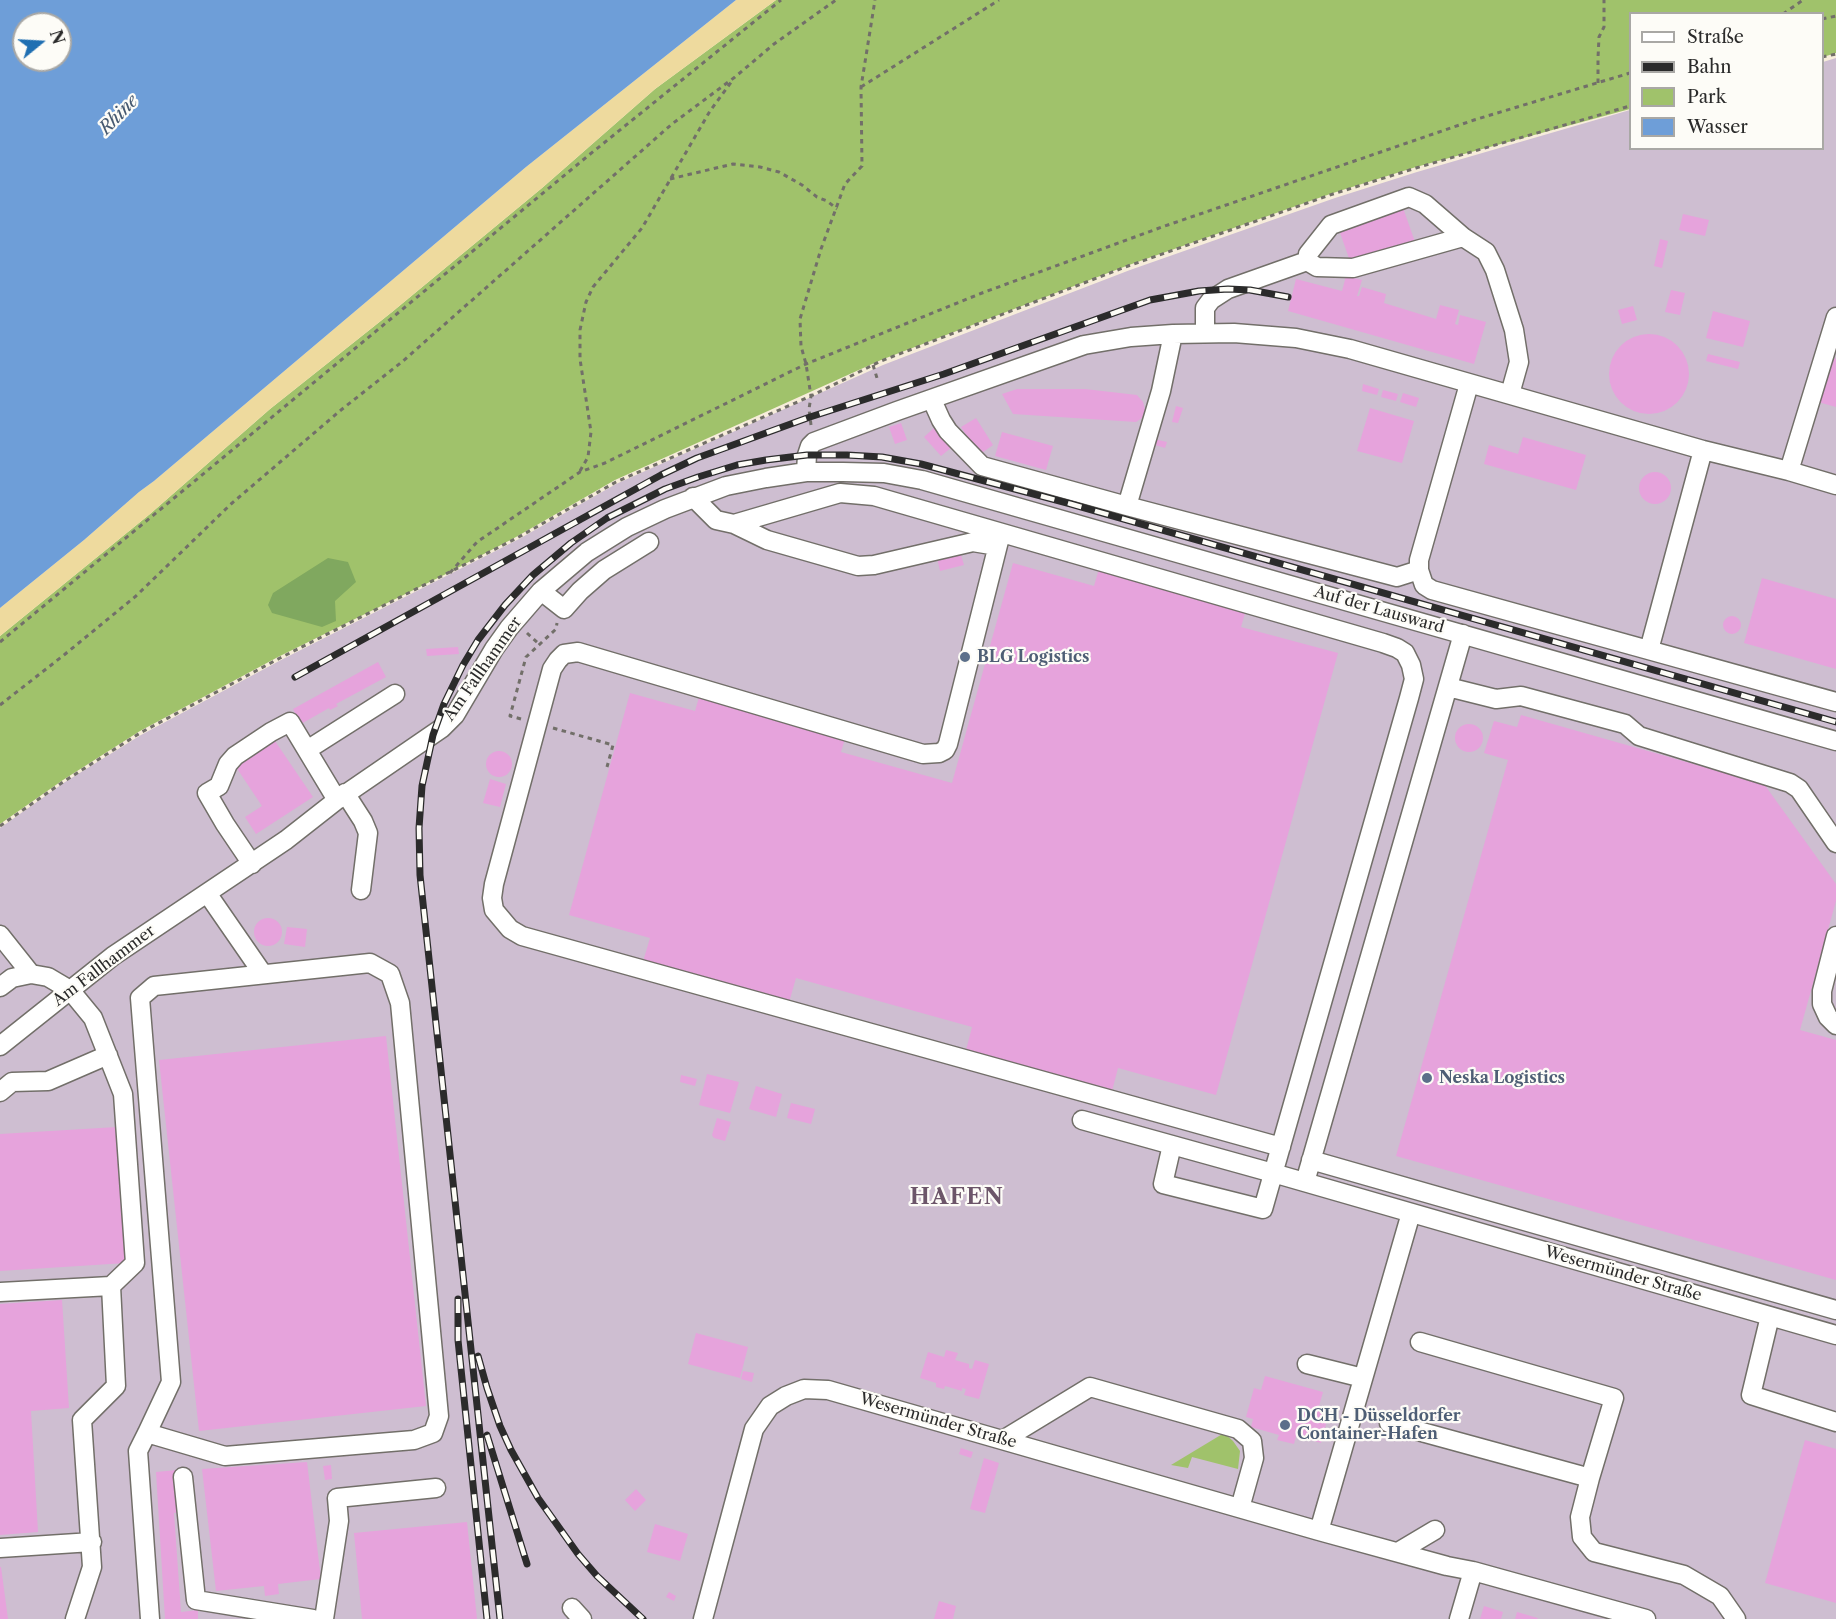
<!DOCTYPE html>
<meta charset="utf-8">
<style>
body{margin:0}
#map{position:relative;width:1836px;height:1619px;overflow:hidden;background:#f7eddb;font-family:"Libre Caslon Text",serif}
canvas{display:block}
.legend{position:absolute;left:1629px;top:12px;width:195px;height:138px;box-sizing:border-box;background:#fdfcf7;border:2px solid #a9a8a5;margin:0;padding:8px 10px;list-style:none;font-size:18px;color:#2b2b2b}
.legend li{display:flex;align-items:center;gap:12px;height:30px}
.legend b{width:30px;border:2px solid #a9a8a5}
.north{position:absolute;left:12px;top:12px;width:60px;height:60px;box-sizing:border-box;background:#fdfcf7;border:2px solid #a9a8a5;border-radius:50%;rotate:72deg;font-size:16px;font-weight:700;line-height:24px;text-align:center;color:#2b2b2b}
.north::after{content:'';display:block;margin:auto;width:21px;height:27px;background:#1f6fb2;clip-path:polygon(50% 0,100% 100%,50% 72%,0 100%)}
</style>
<div id="map">
<canvas width="1836" height="1619"></canvas>
<ul class="legend">
<li><b style="height:8px;background:#fff"></b>Straße</li>
<li><b style="height:8px;background:#2b2b2b"></b>Bahn</li>
<li><b style="height:16px;background:#a0c26b"></b>Park</li>
<li><b style="height:16px;background:#6e9ed8"></b>Wasser</li>
</ul>
<div class="north">N</div>
</div>
<script>
const context = document.querySelector('canvas').getContext('2d');
context.lineJoin = 'round';
function paint(path, color) { context.fillStyle = color; context.fill(path, 'evenodd'); }
const shape = rows => new Path2D(rows.map(r => 'M' + r).join(''));
function strokePath(path, color, width, dash) { context.strokeStyle = color; context.lineWidth = width; context.lineCap = dash ? 'butt' : 'round'; context.setLineDash(dash || []); context.stroke(path); }
function write(font, color, halo, rows, align = 'center') {
  context.font = font + ' "Libre Caslon Text",serif'; context.lineWidth = 4.5; context.setLineDash([]); context.textBaseline = 'middle'; context.strokeStyle = halo; context.fillStyle = color; for (const [text, x, y, turn = 0] of rows) {
    context.save(); context.translate(x, y); context.rotate((+turn || 0) * Math.PI / 180); context.textAlign = isNaN(turn) ? turn : align; if (halo) context.strokeText(text, 0, 0); context.fillText(text, 0, 0); context.restore();
  }
}
const industrial = shape([
 [1836,58,1836,1619,0,1619,0,828,65,782,141,735,281,660,519,539,616,484,883,365,1130,270,1335,198,1417,172,1630,110,1630,148,1822,148,1823,62]
]);
const green = shape([
 [776,0,1836,0,1836,53,1823,57,1822,14,1630,14,1630,109,1416,167,1333,193,1129,265,881,360,615,480,516,537,448,573,278,657,140,731,63,780,0,824,0,636,150,514,270,409,392,312,542,188,655,89],
 [1224,1433,1233,1441,1240,1451,1238,1469,1192,1457,1188,1468,1171,1465]
]);
const forest = shape([
 [328,558,348,562,356,582,335,601,336,621,322,627,272,613,268,605,273,593]
]);
const sand = shape([
 [736,0,776,0,655,89,542,188,392,312,270,409,150,514,0,636,0,608,84,540,139,492,154,481,526,167]
]);
const water = shape([
 [0,0,736,0,526,167,154,481,139,492,84,540,0,608],
 [24,24,60,24,60,60,24,60]
]);
const building = shape([
 [1402,205,1415,242,1351,264,1338,227],
 [1683,214,1709,220,1705,236,1679,230],
 [1660,239,1668,241,1662,268,1654,266],
 [1346,276,1362,280,1357,296,1359,296,1362,287,1386,294,1384,303,1436,319,1440,305,1459,310,1455,324,1458,325,1460,315,1486,322,1474,364,1288,311,1296,279,1342,291],
 [1671,290,1685,293,1680,315,1665,312],
 [1633,306,1637,320,1622,324,1618,310],
 [1713,311,1750,321,1743,347,1706,338],
 '1609 374a40 40 0 1 1 80 0a40 40 0 1 1-80 0Z',
 [1708,354,1740,362,1738,369,1706,361],
 [1831,357,1836,359,1836,407,1818,402],
 [1363,384,1379,389,1377,395,1362,391],
 [1017,389,1085,389,1137,395,1143,402,1145,410,1142,418,1136,422,1013,414,1002,394],
 [1383,390,1398,394,1396,401,1381,397],
 [1403,393,1419,398,1416,407,1400,402],
 [1176,406,1183,408,1178,423,1172,422],
 [1370,408,1414,421,1402,463,1357,451],
 [976,418,993,445,979,455,961,427],
 [901,423,907,440,895,444,889,427],
 [935,427,952,447,941,456,924,437],
 [1002,432,1053,446,1046,470,995,456],
 [1523,437,1586,455,1576,490,1484,464,1489,445,1518,454],
 [1154,439,1167,442,1165,448,1152,444],
 '1639 488a16 16 0 1 1 32 0a16 16 0 1 1-32 0Z',
 [960,552,964,565,940,571,937,558],
 [1101,562,1248,603,1241,627,1338,653,1216,1095,1118,1068,1111,1095,965,1054,972,1027,796,978,788,1006,642,965,650,938,569,915,630,693,695,711,703,684,849,725,841,752,952,783,1013,563,1094,586],
 [1762,578,1836,599,1836,669,1744,643],
 '1723 625a9 9 0 1 1 18 0a9 9 0 1 1-18 0Z',
 [458,647,459,654,427,656,426,649],
 [378,662,386,677,336,704,338,706,330,710,329,708,301,724,293,709],
 [1521,715,1764,784,1836,884,1836,901,1800,1030,1836,1040,1836,1280,1396,1156,1508,760,1484,753,1494,721,1517,727],
 '1455 738a14 14 0 1 1 28 0a14 14 0 1 1-28 0Z',
 [275,741,313,797,256,834,245,817,262,806,236,767],
 '486 764a13 13 0 1 1 26 0a13 13 0 1 1-26 0Z',
 [490,779,506,784,500,807,483,803],
 '254 932a14 14 0 1 1 28 0a14 14 0 1 1-28 0Z',
 [287,927,307,929,305,947,284,944],
 [386,1036,426,1406,199,1431,159,1060],
 [707,1074,739,1082,730,1113,699,1105],
 [681,1075,697,1079,695,1086,680,1082],
 [756,1086,782,1094,776,1117,749,1109],
 [791,1103,815,1109,811,1124,787,1118],
 [717,1118,731,1122,725,1141,714,1138,712,1135],
 [117,1127,126,1263,0,1271,0,1134],
 [62,1300,69,1408,31,1411,38,1532,0,1535,0,1304],
 [696,1333,748,1347,740,1378,688,1364],
 [946,1350,958,1353,955,1360,969,1364,969,1368,972,1369,975,1360,989,1364,979,1399,964,1395,966,1389,962,1388,962,1391,945,1386,944,1389,936,1387,936,1383,920,1378,928,1352,944,1357],
 [743,1371,754,1373,752,1382,741,1379],
 [1265,1376,1323,1392,1319,1406,1330,1409,1321,1443,1296,1436,1294,1444,1277,1440,1279,1435,1251,1427,1253,1419,1246,1417,1254,1388,1261,1390],
 [1805,1440,1836,1449,1836,1603,1765,1583],
 [961,1448,973,1452,971,1458,959,1454],
 [984,1458,999,1463,985,1513,970,1509],
 [307,1462,321,1579,278,1584,279,1594,265,1596,264,1586,216,1591,202,1469],
 [331,1465,332,1479,325,1480,323,1466],
 [177,1470,179,1512,174,1513,181,1612,198,1610,198,1619,165,1619,156,1472],
 [636,1489,646,1500,635,1511,625,1500],
 [467,1522,477,1619,362,1619,354,1533],
 [655,1524,688,1534,680,1561,647,1552],
 [0,1567,1,1567,8,1619,0,1619],
 [669,1592,676,1596,674,1601,666,1597],
 [939,1601,956,1606,953,1619,934,1619],
 [1484,1606,1503,1612,1501,1619,1480,1619],
 [1517,1612,1538,1618,1537,1619,1515,1619]
]);
const path = shape([
 [1783,14,1803,0],
 [1822,19,1836,16],
 [1822,57,1836,54],
 [1598,83,1598,58,1599,37,1604,27,1604,0],
 [861,87,999,0],
 [670,179,733,164,760,167,779,172,802,185,817,197,827,201,837,209],
 [873,365,877,378],
 [811,425,809,409,811,396,806,364,801,346,800,319,821,249,845,184,862,166,861,87,875,0],
 [580,471,588,457,591,432,580,359,580,330,586,302,593,287,642,228,710,111,732,81],
 [450,573,477,542,580,472,605,463,806,364,982,293,1162,227,1474,120,1630,73],
 [527,633,539,644],
 [0,642,589,155,781,0],
 [0,705,64,655,136,596,231,504,341,410,403,361,672,124,735,77,774,44,836,0],
 [521,719,510,716,526,657,556,629,557,623],
 [553,728,613,745,607,767],
 [0,826,63,782,140,733,280,658,517,538,616,482,811,396,881,361,1128,266,1333,194,1416,168,1630,106]
]);
const minor = shape([
 [1307,261,1308,254,1331,225,1409,197,1425,204,1463,237,1486,252,1495,270,1514,330,1519,362,1510,394],
 [1307,261,1317,267,1353,268,1463,237],
 [1205,333,1205,308,1211,300,1228,289,1307,261],
 [1469,384,1419,560,1419,570,1424,585,1432,590,1836,702],
 [932,400,941,420,948,431,982,466,1127,506,1397,577,1419,570],
 [1789,471,1836,317],
 [806,472,807,455,810,446,814,442,897,411,1084,345,1131,337,1173,334,1234,333,1296,338,1350,349,1703,450,1789,471,1836,485],
 [693,497,716,520,734,524,767,540,858,566,874,565,973,542,997,546],
 [1127,506,1161,391,1173,334],
 [734,524,840,493,874,496,1383,643,1397,648,1405,653,1411,665,1414,679,1409,698,1263,1209,1163,1184,1172,1145],
 [1001,533,948,744,945,750,939,753,923,754,578,652,564,654,558,660,552,669,494,884,492,898,494,910,510,929,522,936,1281,1147],
 [541,591,564,609,580,591,604,570,649,542],
 [1649,650,1703,450],
 [1448,687,1496,699,1521,696,1625,724,1639,736,1790,783,1799,789,1836,843],
 [307,750,395,694],
 [345,793,363,821,368,833,361,890],
 [252,864,225,824,207,793,219,786,228,764,235,756,271,732,290,722,337,800],
 [207,893,263,974],
 [0,935,31,974],
 [1836,936,1822,991,1822,1004,1828,1017,1836,1025],
 [0,987,12,978,31,974,48,977,70,990,93,1018,123,1094,135,1263,111,1286,116,1386,82,1420,92,1567,75,1619],
 [0,1046,113,956,286,840,337,800,442,728,455,715,494,649,509,628,541,591,587,552,627,527,665,509,726,486,766,478,806,472,843,472,884,473,922,480,1836,741],
 [0,1092,12,1082,48,1081,108,1055],
 [1082,1120,1273,1173,1836,1335],
 [1311,1160,1836,1310],
 [1305,1182,1463,634],
 [0,1292,111,1286],
 [1770,1316,1751,1395,1836,1422],
 [1420,1342,1614,1398,1590,1478],
 [1307,1364,1363,1378],
 [1389,1423,1590,1478,1580,1517,1582,1537,1594,1552,1684,1575,1720,1596,1736,1619],
 [147,1433,225,1456,414,1440,433,1433,439,1416,400,1003,390,974,370,963,154,986,140,998,171,1382,147,1433,138,1451,150,1619],
 [1003,1440,1090,1387,1238,1429,1252,1441,1254,1458,1240,1508],
 [183,1477,196,1600,313,1619],
 [1319,1531,1411,1213],
 [0,1548,92,1542],
 [1398,1552,1435,1530],
 [572,1608,582,1619],
 [324,1619,339,1521,337,1498,436,1488],
 [703,1619,754,1429,770,1406,786,1396,804,1389,828,1390,1319,1531,1447,1566,1473,1571,1646,1619],
 [1459,1619,1473,1571]
]);
const rail = shape([
 [295,677,661,475,697,458,810,417,944,374,1150,300,1199,291,1228,289,1250,290,1288,297],
 [458,1299,458,1340,487,1619],
 [478,1356,487,1388,500,1426,511,1450,538,1498,578,1554,597,1576,643,1619],
 [487,1435,527,1564],
 [500,1619,420,875,419,828,422,786,433,735,444,704,463,665,478,640,505,605,533,575,571,543,607,518,665,489,698,477,737,465,766,460,807,455,847,455,882,457,921,464,1071,504,1836,722]
]);
const markers = [
 [965,657,6,"#5c6f8a"],
 [1427,1078,6,"#5c6f8a"],
 [1285,1425,6,"#5c6f8a"]
];
const streetNames = [
 ["Auf der Lausward",1379,610,16],
 ["Am Fallhammer",483,669,-55],
 ["Am Fallhammer",104,966,-37],
 ["Wesermünder Straße",1623,1274,16],
 ["Wesermünder Straße",938,1421,16]
];
const serviceNames = [
 ["BLG Logistics",977,657],
 ["Neska Logistics",1439,1078],
 ["DCH - Düsseldorfer",1297,1416],
 ["Container-Hafen",1297,1434]
];
const waterNames = [
 ["Rhine",119,115,-46]
];
const districtNames = [
 ["HAFEN",957,1198]
];
paint(industrial, '#cebed1');
paint(green, '#a0c26b');
paint(forest, '#80a85f');
paint(sand, '#eeda9e');
paint(water, '#6e9ed8');
paint(building, '#e6a3dc');
strokePath(minor, '#726f69', 21);
strokePath(path, '#726f69', 3, [4.5, 4.5]);
strokePath(minor, '#fff', 18);
strokePath(rail, '#2b2b2b', 7);
strokePath(rail, '#fdfcf7', 4.5, [14]);
for (const [x, y, r, color] of markers) { const dot = new Path2D(); dot.arc(x, y, r, 0, 2 * Math.PI); context.fillStyle = color; context.fill(dot); strokePath(dot, '#fdfcf7', 2); }
write('16px', '#2b2b2b', '#fdfcf7', streetNames);
write('bold 16px', '#4e5e75', '#fdfcf7', serviceNames, 'left');
write('italic 18px', '#465970', '#fdfcf7', waterNames);
context.letterSpacing = '1.5px';
write('bold 22px', '#6c5569', '#fdfcf7', districtNames);
context.letterSpacing = '0px';
</script>
